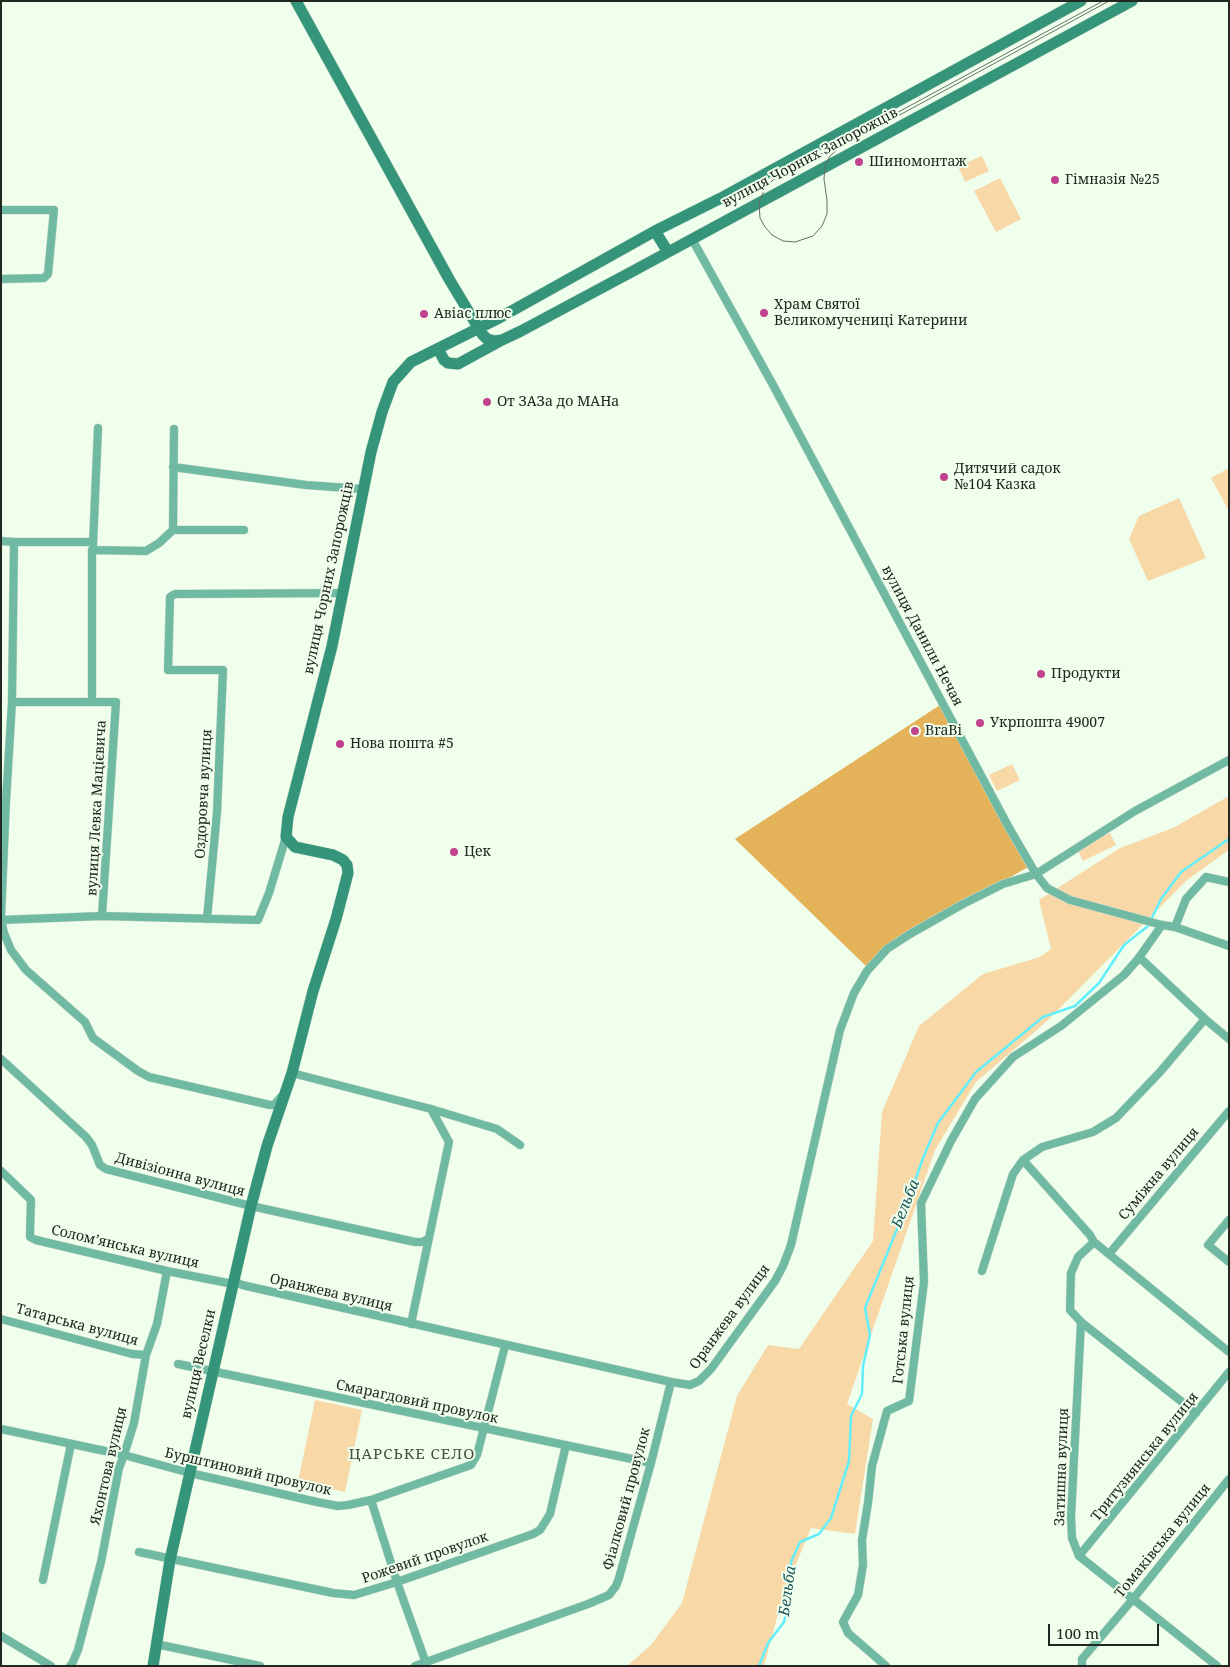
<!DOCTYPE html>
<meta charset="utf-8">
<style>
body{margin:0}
#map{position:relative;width:1230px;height:1667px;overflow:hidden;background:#efffec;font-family:"Noto Serif",serif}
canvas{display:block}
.frame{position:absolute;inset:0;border:2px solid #222721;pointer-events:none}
.scale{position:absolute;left:1048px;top:1624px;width:111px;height:22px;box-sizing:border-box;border:2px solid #222721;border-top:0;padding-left:6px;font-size:15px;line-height:18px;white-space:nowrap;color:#222721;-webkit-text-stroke:4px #efffec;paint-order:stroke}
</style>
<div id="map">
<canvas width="1230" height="1667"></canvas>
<div class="frame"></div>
<div class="scale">100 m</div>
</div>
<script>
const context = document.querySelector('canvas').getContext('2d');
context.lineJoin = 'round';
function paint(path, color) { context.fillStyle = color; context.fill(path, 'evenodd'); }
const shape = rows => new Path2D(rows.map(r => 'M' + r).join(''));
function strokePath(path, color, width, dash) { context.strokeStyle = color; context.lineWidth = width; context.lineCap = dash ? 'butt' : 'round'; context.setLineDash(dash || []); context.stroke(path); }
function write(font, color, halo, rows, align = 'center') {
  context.font = font + ' "Noto Serif",serif'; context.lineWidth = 4; context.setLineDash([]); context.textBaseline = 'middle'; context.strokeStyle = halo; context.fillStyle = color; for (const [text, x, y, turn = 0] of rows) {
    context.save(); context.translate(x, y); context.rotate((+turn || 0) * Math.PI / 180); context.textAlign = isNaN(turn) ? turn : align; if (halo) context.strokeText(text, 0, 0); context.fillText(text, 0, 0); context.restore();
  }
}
const green = shape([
 [982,156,989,171,965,182,958,166],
 [1000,178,1021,219,996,232,974,191],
 [1229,468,1229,511,1211,478],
 [1179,498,1206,558,1148,581,1129,539,1139,516],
 [1012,764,1020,780,997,791,989,775],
 [1229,796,1229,850,1187,880,1045,1023,976,1082,935,1150,847,1404,873,1419,855,1534,811,1528,783,1595,764,1666,627,1666,651,1645,682,1603,737,1396,768,1345,799,1349,873,1241,882,1112,919,1026,983,974,1040,957,1051,949,1039,900,1120,848,1173,828],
 [1110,833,1116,845,1083,861,1077,849],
 [315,1400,362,1410,345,1492,298,1482]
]);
const forest = shape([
 [940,705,1028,867,907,937,869,969,735,839]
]);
const stream = shape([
 [759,1666,768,1643,784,1622,790,1596,791,1562,800,1542,819,1534,831,1518,849,1461,851,1416,862,1394,863,1366,870,1335,865,1308,906,1207,923,1158,938,1123,976,1072,1043,1017,1075,1006,1099,983,1124,945,1148,926,1161,899,1181,872,1229,839]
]);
const street = shape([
 [1,210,54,210,48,274,44,278,1,279],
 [692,239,773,385,1008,826,1036,874,1047,888,1070,900,1162,925,1175,927,1229,946],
 [173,467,306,485,362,489],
 [173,530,244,530],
 [1,541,14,542],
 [93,545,98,428],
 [12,702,116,702,102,916],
 [92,702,92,550,146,551,159,543,173,530,174,429],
 [1,917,6,801,12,702,14,542,93,542],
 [207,919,217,812,223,670,168,670,170,597,175,594,343,593],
 [1,920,4,933,11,950,26,970,85,1022,93,1038,138,1071,149,1077,270,1105,274,1105,281,1097],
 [1,920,102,916,258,920,269,893,286,837],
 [1175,927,1186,899,1206,877,1229,882],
 [1139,957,1205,1019,1229,1039],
 [1,1059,86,1137,92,1145,100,1165,106,1169,251,1206,415,1242,422,1242,428,1239],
 [292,1073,431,1109,497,1129,520,1145],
 [1023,1160,1090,1235,1094,1242,1229,1352],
 [1,1171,31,1200,30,1234,30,1237,36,1240,167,1271,233,1284],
 [1229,1220,1208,1245,1229,1262],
 [1094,1242,1078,1257,1071,1273,1070,1310,1081,1322,1196,1413],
 [1109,1254,1229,1111],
 [982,1271,1013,1174,1023,1160,1042,1147,1093,1132,1116,1118,1160,1072,1205,1019],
 [234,1281,242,1285,671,1382,690,1385,699,1381,711,1369,775,1281,783,1266,791,1245,840,1030,854,993,867,971,887,949,910,934,963,904,1003,884,1036,874,1135,811,1229,760],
 [1,1319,132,1354,146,1355],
 [1081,1322,1071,1517,1072,1538,1079,1556,1217,1666],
 [411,1324,449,1142,431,1109],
 [178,1364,651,1463],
 [1,1429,124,1455,190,1473,317,1502,338,1506,348,1505,371,1500,471,1465,477,1455,505,1346],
 [371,1500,397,1582,427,1666],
 [139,1552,333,1593,354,1595,397,1582,533,1534,540,1530,550,1514,566,1445],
 [1079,1556,1229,1372],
 [43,1580,71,1444],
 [1,1636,51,1666],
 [156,1644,260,1666],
 [70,1666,72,1664,78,1650,101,1562,119,1468,124,1455,134,1423,146,1355,157,1324,167,1271],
 [415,1666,588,1604,609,1595,616,1586,619,1578,651,1463,671,1382],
 [886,1666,848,1633,843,1622,858,1595,863,1565,862,1540,868,1503,872,1466,887,1411,909,1401,924,1282,921,1203,951,1141,975,1099,1013,1057,1061,1026,1124,975,1138,959,1162,925],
 [1082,1666,1082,1659,1133,1599,1229,1479]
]);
const secondary = shape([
 [296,1,449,279,482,334,487,339,495,341,502,340,521,331,635,270,1132,1],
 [655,231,668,252],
 [438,349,444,360,448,363,458,364,502,340],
 [153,1666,170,1560,251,1206,267,1146,292,1073,313,991,336,919,348,873,347,865,343,860,333,855,295,847,286,837,288,817,332,646,371,452,382,412,393,382,411,362,499,318,655,231,721,198,1081,1]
]);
const tram = shape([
 [1103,1,773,180,765,188,759,203,760,218,765,227,772,235,783,241,795,242,813,236,822,226,827,214,827,200,824,179,825,166,830,156,839,148,1109,1]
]);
const markers = [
 [859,162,5,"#c1428e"],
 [1055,180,5,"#c1428e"],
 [764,313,5,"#c1428e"],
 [424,314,5,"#c1428e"],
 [487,402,5,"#c1428e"],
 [944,477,5,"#c1428e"],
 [1041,674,5,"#c1428e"],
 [980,723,5,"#c1428e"],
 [915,731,5,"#c1428e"],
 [340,744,5,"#c1428e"],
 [454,852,5,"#c1428e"]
];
const streetNames = [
 ["вулиця Чорних Запорожців",810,158,-28],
 ["вулиця Чорних Запорожців",329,578,-78],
 ["вулиця Данили Нечая",922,636,62],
 ["Оздоровча вулиця",204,794,-87],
 ["вулиця Левка Мацієвича",97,808,-87],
 ["Суміжна вулиця",1159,1174,-50],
 ["Дивізіонна вулиця",180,1175,15],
 ["Соломʼянська вулиця",125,1247,13],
 ["Оранжева вулиця",331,1293,13],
 ["Оранжева вулиця",730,1317,-54],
 ["Татарська вулиця",77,1325,15],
 ["Готська вулиця",904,1330,-84],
 ["вулиця Веселки",199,1364,-77],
 ["Смарагдовий провулок",417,1402,12],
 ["Тритузнянська вулиця",1145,1457,-51],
 ["Яхонтова вулиця",109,1466,-77],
 ["Затишна вулиця",1062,1467,-88],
 ["Бурштиновий провулок",248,1472,13],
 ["Фіалковий провулок",627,1499,-75],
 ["Томаківська вулиця",1163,1541,-51],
 ["Рожевий провулок",425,1558,-19]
];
const poiNames = [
 ["Шиномонтаж",869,162],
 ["Гімназія №25",1065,180],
 ["Храм Святої",774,305],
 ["Великомучениці Катерини",774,321],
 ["Авіас плюс",434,314],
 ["От ЗАЗа до МАНа",497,402],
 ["Дитячий садок",954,469],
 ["№104 Казка",954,485],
 ["Продукти",1051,674],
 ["Укрпошта 49007",990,723],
 ["BraBi",925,731],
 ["Нова пошта #5",350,744],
 ["Цек",464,852]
];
const waterNames = [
 ["Бельба",906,1204,-68],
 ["Бельба",788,1591,-82]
];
const neighbourhoodNames = [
 ["ЦАРСЬКЕ СЕЛО",412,1455]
];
paint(green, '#f7d8a6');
paint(forest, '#e4b259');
strokePath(stream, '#62effb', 2.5);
strokePath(street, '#cedccc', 9);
strokePath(secondary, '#cedccc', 12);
strokePath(street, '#70baa3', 8);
strokePath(secondary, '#34957b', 11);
strokePath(tram, '#677066', 1);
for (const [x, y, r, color] of markers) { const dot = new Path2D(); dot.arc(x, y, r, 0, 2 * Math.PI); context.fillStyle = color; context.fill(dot); strokePath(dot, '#efffec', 2); }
write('14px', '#222721', '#efffec', streetNames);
write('14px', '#222721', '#efffec', poiNames, 'left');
write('italic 15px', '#1a565b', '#efffec', waterNames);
context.letterSpacing = '1px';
write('15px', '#435041', '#efffec', neighbourhoodNames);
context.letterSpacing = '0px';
</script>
